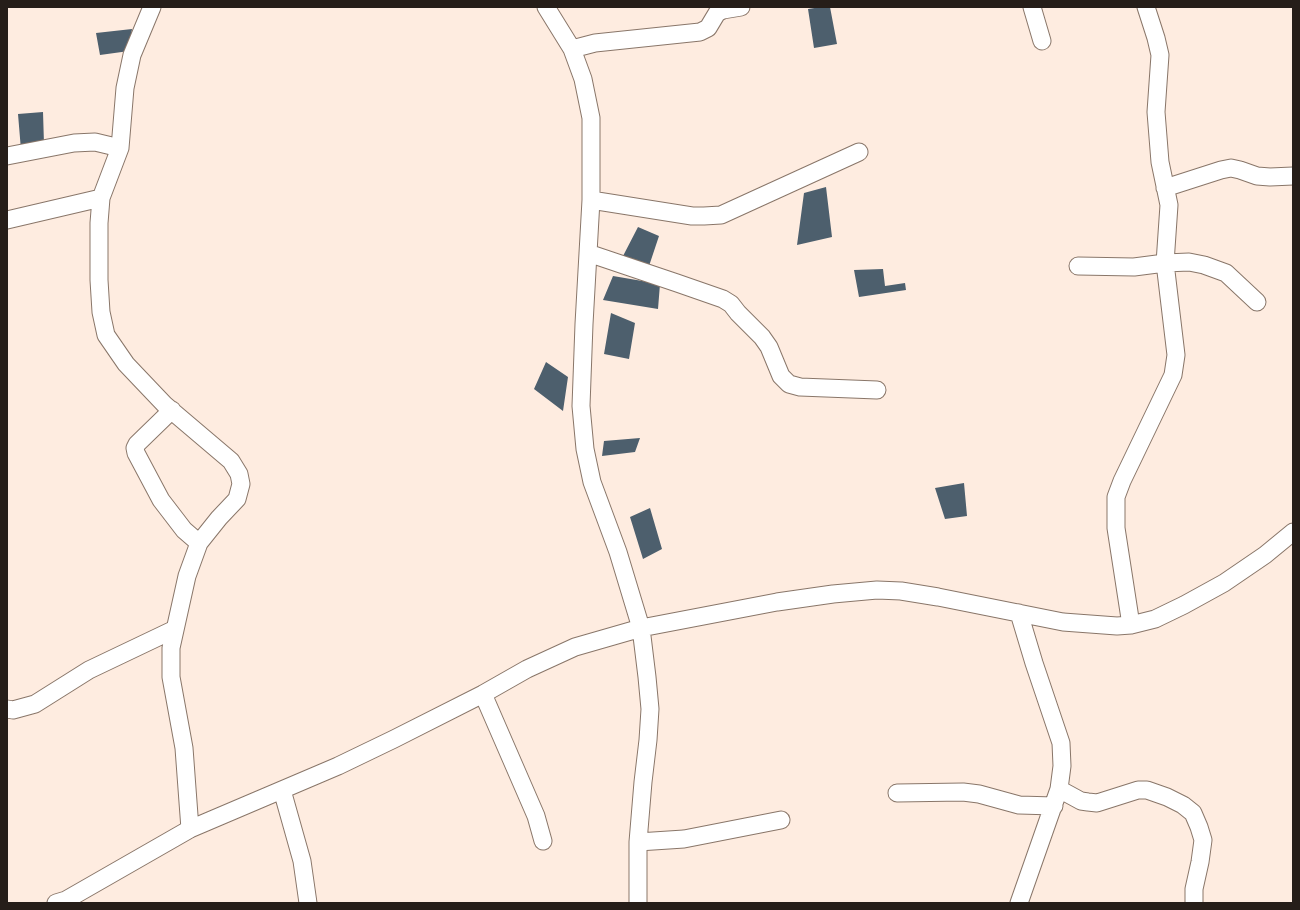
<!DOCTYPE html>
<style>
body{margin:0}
#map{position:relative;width:1300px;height:910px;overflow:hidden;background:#feece0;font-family:"PT Sans",sans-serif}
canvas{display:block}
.frame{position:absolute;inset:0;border:8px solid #261e19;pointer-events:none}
</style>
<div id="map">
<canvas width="1300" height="910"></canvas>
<div class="frame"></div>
</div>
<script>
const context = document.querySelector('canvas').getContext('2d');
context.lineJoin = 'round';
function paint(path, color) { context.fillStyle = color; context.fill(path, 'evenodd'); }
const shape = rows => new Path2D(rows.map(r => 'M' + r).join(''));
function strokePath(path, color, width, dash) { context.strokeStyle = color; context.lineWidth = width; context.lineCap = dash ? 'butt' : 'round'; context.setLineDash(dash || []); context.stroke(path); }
const building = shape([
 [821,7,830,7,837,44,814,48,808,9],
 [132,29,129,51,100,55,96,33],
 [43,112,44,144,21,150,18,114],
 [826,187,832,237,797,245,804,193],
 [638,227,659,236,649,266,623,256],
 [883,269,885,286,905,283,906,290,859,297,854,270],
 [613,276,660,284,658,309,603,300],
 [611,313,635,323,629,359,604,354],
 [546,362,568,377,563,411,534,389],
 [640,438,635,452,602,456,604,441],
 [964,483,967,516,945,519,935,488],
 [650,508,662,549,643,559,630,517]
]);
const minor = shape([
 [152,7,132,55,125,88,120,148,101,198,99,223,99,280,101,312,106,335,126,364,165,405,231,461,239,474,241,484,237,499,219,518,199,543,187,576,171,648,171,677,184,748,190,829],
 [546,7,572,49,583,79,591,118,591,200,584,324,581,406,585,449,592,482,618,552,641,628,647,677,650,709,648,740,643,782,638,842,638,903],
 [1032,7,1042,41],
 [572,49,595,43,700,32,708,28,717,13,723,10,741,7],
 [7,156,74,143,95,142,120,148],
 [1165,188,1221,170,1231,168,1240,170,1257,176,1270,177,1293,176],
 [591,200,692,216,704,216,721,215,859,152],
 [7,220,101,198],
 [588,253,677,283,723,299,731,304,738,313,762,337,769,347,781,376,789,384,800,387,877,390],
 [1078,266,1134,267,1165,263,1189,262,1204,265,1226,273,1257,302],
 [172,410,137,444,135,448,136,453,161,500,184,530,199,543],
 [1019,613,1034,663,1061,743,1062,766,1059,789,1019,903],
 [1131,625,1116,528,1116,497,1122,481,1173,375,1176,355,1165,263,1169,205,1160,162,1156,112,1160,55,1156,38,1146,7],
 [483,694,536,816,543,841],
 [7,709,13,710,35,704,89,670,175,629],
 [1059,789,1081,801,1088,802,1097,803,1138,790,1147,790,1167,797,1183,805,1193,813,1199,827,1203,840,1200,862,1194,889,1194,903],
 [282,790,302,861,308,903],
 [897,793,963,792,979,794,1019,805,1054,806],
 [638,842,684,839,781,820],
 [56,903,66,900,190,829,338,766,394,739,483,694,527,669,575,647,641,628,777,602,833,594,877,590,901,591,938,597,1063,622,1117,626,1131,625,1155,619,1184,605,1224,583,1265,555,1293,532]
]);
paint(building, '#4d5f6d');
strokePath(minor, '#897669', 19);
strokePath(minor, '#fff', 17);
</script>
